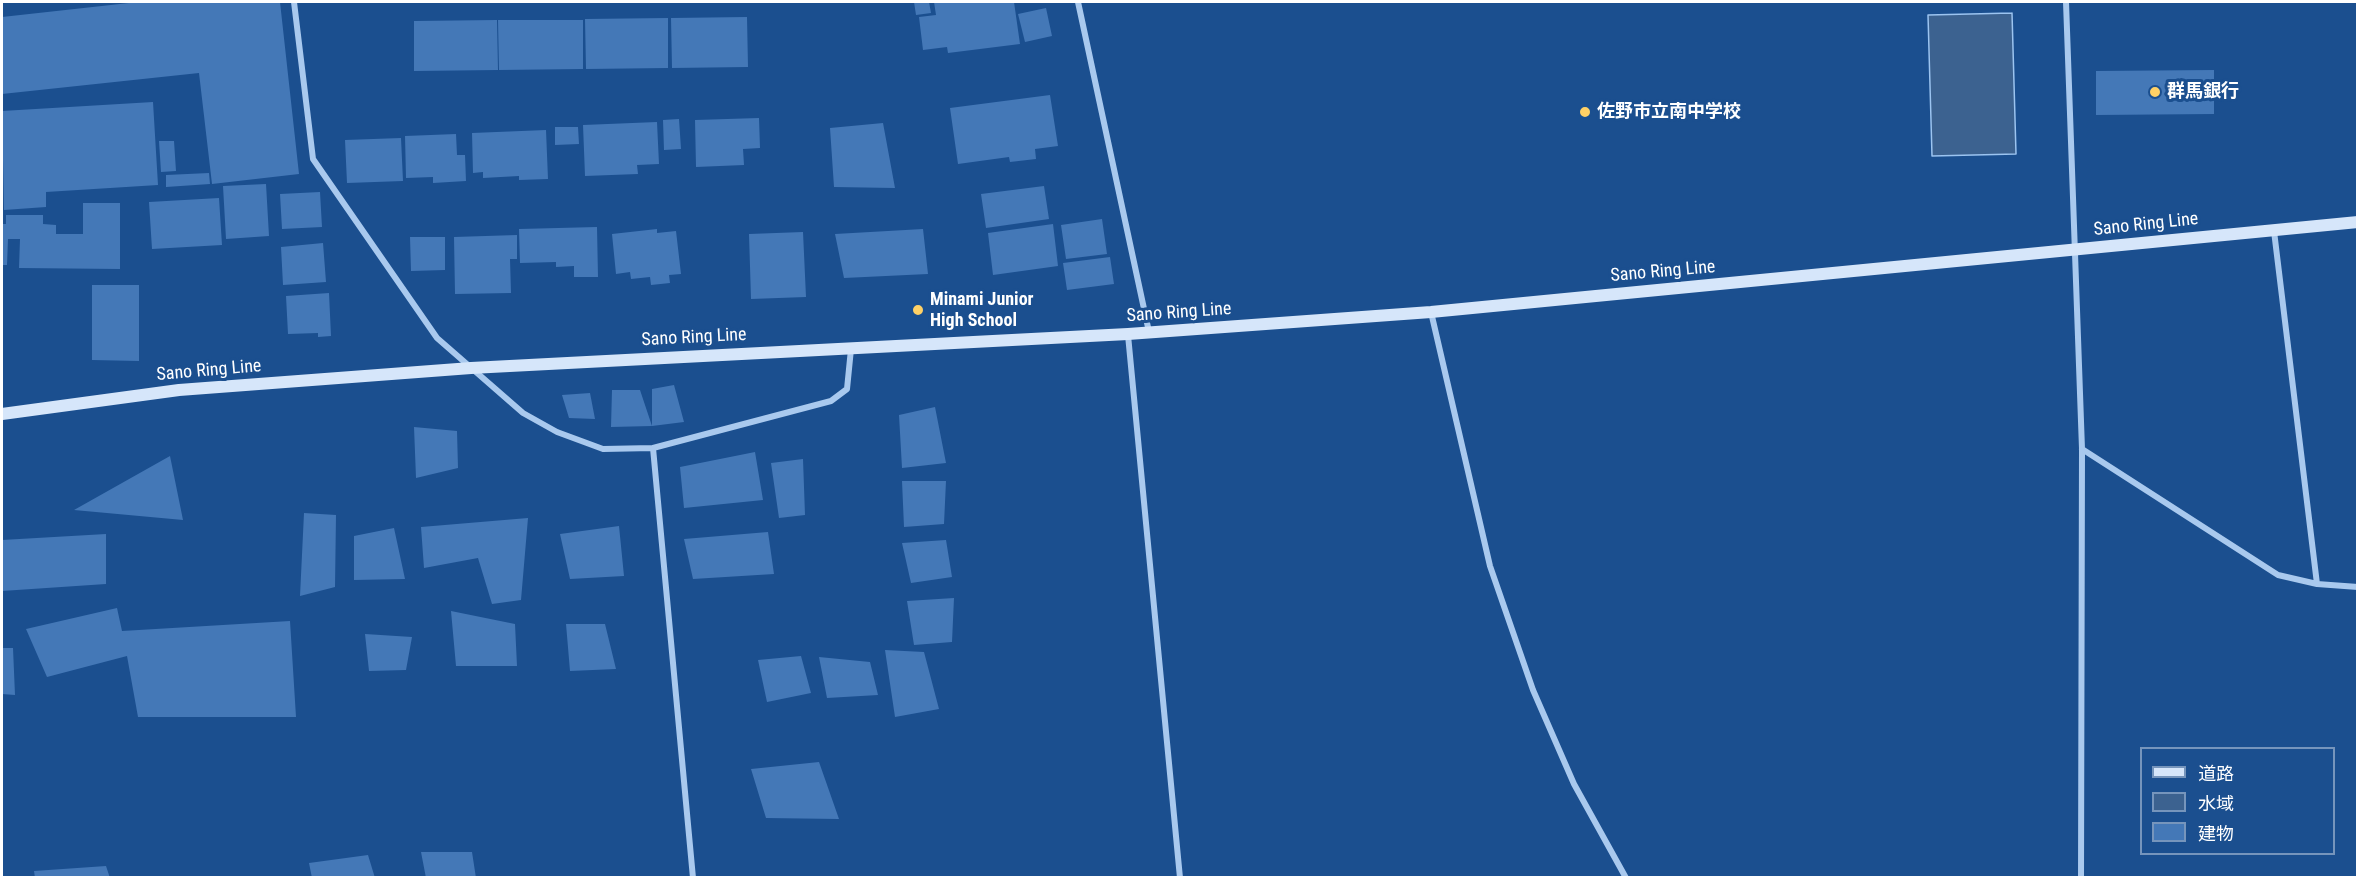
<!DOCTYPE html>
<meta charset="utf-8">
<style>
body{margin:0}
#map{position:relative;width:2359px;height:879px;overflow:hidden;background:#1b4f8f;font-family:"Roboto Condensed","Noto Sans JP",sans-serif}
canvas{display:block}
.frame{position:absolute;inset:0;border:3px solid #fff;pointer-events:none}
.legend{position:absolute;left:2140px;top:747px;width:195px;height:108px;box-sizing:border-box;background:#1b4f8f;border:2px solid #7695bc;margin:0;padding:8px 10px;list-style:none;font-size:18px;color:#fff}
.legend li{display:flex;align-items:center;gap:12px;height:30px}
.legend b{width:30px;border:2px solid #7695bc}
</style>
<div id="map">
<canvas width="2359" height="879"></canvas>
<div class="frame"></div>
<ul class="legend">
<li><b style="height:8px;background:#d6e6fa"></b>道路</li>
<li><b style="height:16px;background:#3c6290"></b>水域</li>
<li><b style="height:16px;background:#4478b7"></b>建物</li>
</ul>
</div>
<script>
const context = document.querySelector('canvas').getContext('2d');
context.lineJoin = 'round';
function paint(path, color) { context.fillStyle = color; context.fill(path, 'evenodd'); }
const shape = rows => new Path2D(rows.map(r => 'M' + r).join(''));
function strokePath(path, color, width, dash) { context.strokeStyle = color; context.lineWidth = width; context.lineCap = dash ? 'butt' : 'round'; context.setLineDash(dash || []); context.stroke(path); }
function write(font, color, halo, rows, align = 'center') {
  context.font = font + ' "Roboto Condensed","Noto Sans JP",sans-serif'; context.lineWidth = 6; context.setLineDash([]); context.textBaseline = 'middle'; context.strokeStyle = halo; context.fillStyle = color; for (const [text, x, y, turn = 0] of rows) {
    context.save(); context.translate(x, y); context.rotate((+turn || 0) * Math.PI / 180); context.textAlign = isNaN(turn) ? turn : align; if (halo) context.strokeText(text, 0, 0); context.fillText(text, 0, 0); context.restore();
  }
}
const water = shape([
 [2012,13,2016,154,1932,156,1928,15,2012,13]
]);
const building = shape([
 [138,2,280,2,299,174,212,184,199,73,2,94,2,17],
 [914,2,929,2,931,13,916,15],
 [934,2,1014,2,1020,44,948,53,947,47,923,50,919,17,936,15],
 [1046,8,1052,36,1025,42,1018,14],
 [747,17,748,67,672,68,671,18],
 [668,18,668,68,586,69,585,19],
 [497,20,498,70,414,71,414,21],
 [498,20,583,20,583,69,499,70],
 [2214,70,2214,114,2096,115,2096,71],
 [1050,95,1058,146,1035,149,1036,159,1010,162,1009,157,958,164,950,108],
 [153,102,158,185,46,192,46,207,4,210,2,111],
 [759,118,760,148,743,149,744,165,696,167,695,120],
 [679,119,681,149,664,150,663,120],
 [657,122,659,164,637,165,638,174,585,176,583,125],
 [883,123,895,188,834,187,830,128],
 [555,127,578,127,579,144,555,145],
 [546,130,548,179,519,180,519,176,483,178,483,172,473,173,472,133],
 [456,134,457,155,465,155,466,181,433,183,433,177,406,178,405,136],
 [401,138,403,181,347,183,345,140],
 [159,141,174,141,176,171,161,172],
 [209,173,210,184,166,187,166,175],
 [266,184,269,236,226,239,223,186],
 [1044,186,1049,219,986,228,981,194],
 [320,192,322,227,282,229,280,194],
 [219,198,222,245,152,249,149,202],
 [83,203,120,203,120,269,19,268,20,239,8,239,7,265,2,265,2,224,6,224,6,215,43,215,43,224,56,225,56,234,83,234],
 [1102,219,1107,254,1066,259,1061,225],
 [1053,224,1058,266,993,275,988,233],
 [597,227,598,277,574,277,574,266,556,267,556,262,520,263,519,229],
 [657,229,657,233,676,231,681,274,669,275,670,283,651,285,650,277,631,279,630,272,616,274,612,234],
 [923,229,928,274,844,278,835,234],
 [803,232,806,297,751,299,749,234],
 [517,235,517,259,510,259,511,293,455,294,454,237],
 [410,237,445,237,445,270,411,271],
 [323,243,326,282,283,285,281,247],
 [1110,257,1114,284,1067,290,1063,263],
 [92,285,139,285,139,361,92,360],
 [329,293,331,336,318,337,318,333,288,334,286,296],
 [674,385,684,422,652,426,652,389],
 [612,390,640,390,652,426,611,427],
 [590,393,595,419,569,418,562,395],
 [935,407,946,463,902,468,899,415],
 [414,427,457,431,458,468,416,478],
 [755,452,763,500,684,508,680,467],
 [170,456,183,520,74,510],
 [803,459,805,515,779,518,771,463],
 [902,481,946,481,944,524,904,527],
 [304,513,336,515,335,587,300,596],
 [528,518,521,600,492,604,478,558,424,568,421,527],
 [619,526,624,576,570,579,560,534],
 [394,528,405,579,354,580,354,536],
 [768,532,774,574,693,579,684,539],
 [106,534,106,584,2,591,2,540],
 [946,540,952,577,911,583,902,543],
 [954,598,952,642,914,645,907,601],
 [117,608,122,631,290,621,296,717,138,717,127,656,47,677,26,629],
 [451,611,515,624,517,666,456,666],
 [566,624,605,624,616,669,570,671],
 [365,634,412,637,406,670,369,671],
 [2,648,13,648,15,695,2,694],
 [885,650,924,652,939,709,895,717],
 [801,656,811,693,767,702,758,660],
 [819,657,870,662,878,695,827,698],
 [819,762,839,819,766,818,751,769],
 [421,852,472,852,476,878,426,878],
 [368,855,375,878,312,878,309,863],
 [106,866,110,878,35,878,34,871]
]);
const street = shape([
 [294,2,313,159,437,338,523,413,557,432,603,449,653,448,693,878],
 [1078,2,1149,332],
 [2066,2,2082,449,2081,878],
 [2274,231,2317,584],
 [1431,312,1490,566,1533,690,1574,784,1626,878],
 [1128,335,1180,878],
 [653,448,831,401,847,389,851,349],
 [2082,449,2278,575,2317,584,2358,587]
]);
const secondary = shape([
 [2,414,179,390,471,368,1128,334,1431,312,2358,222]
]);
const markers = [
 [2155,92,6,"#ffd166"],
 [1585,112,6,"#ffd166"],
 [918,310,6,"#ffd166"]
];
const poiNames = [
 ["群馬銀行",2167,92],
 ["佐野市立南中学校",1597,112],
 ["Minami Junior",930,300],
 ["High School",930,321]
];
const streetNames = [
 ["Sano Ring Line",2146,225,-6],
 ["Sano Ring Line",1663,272,-5],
 ["Sano Ring Line",1179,313,-4],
 ["Sano Ring Line",694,338,-3],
 ["Sano Ring Line",209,371,-5]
];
paint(water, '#3c6290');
strokePath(water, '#9cc4f0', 1.5);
paint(building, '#4478b7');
strokePath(street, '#a9c9ee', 6);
strokePath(secondary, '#d6e6fa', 12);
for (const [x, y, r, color] of markers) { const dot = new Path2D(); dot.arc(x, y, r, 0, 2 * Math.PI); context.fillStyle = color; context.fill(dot); strokePath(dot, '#1b4f8f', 2); }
write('bold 18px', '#fff', '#1b4f8f', poiNames, 'left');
write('18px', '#fff', '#1b4f8f', streetNames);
</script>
